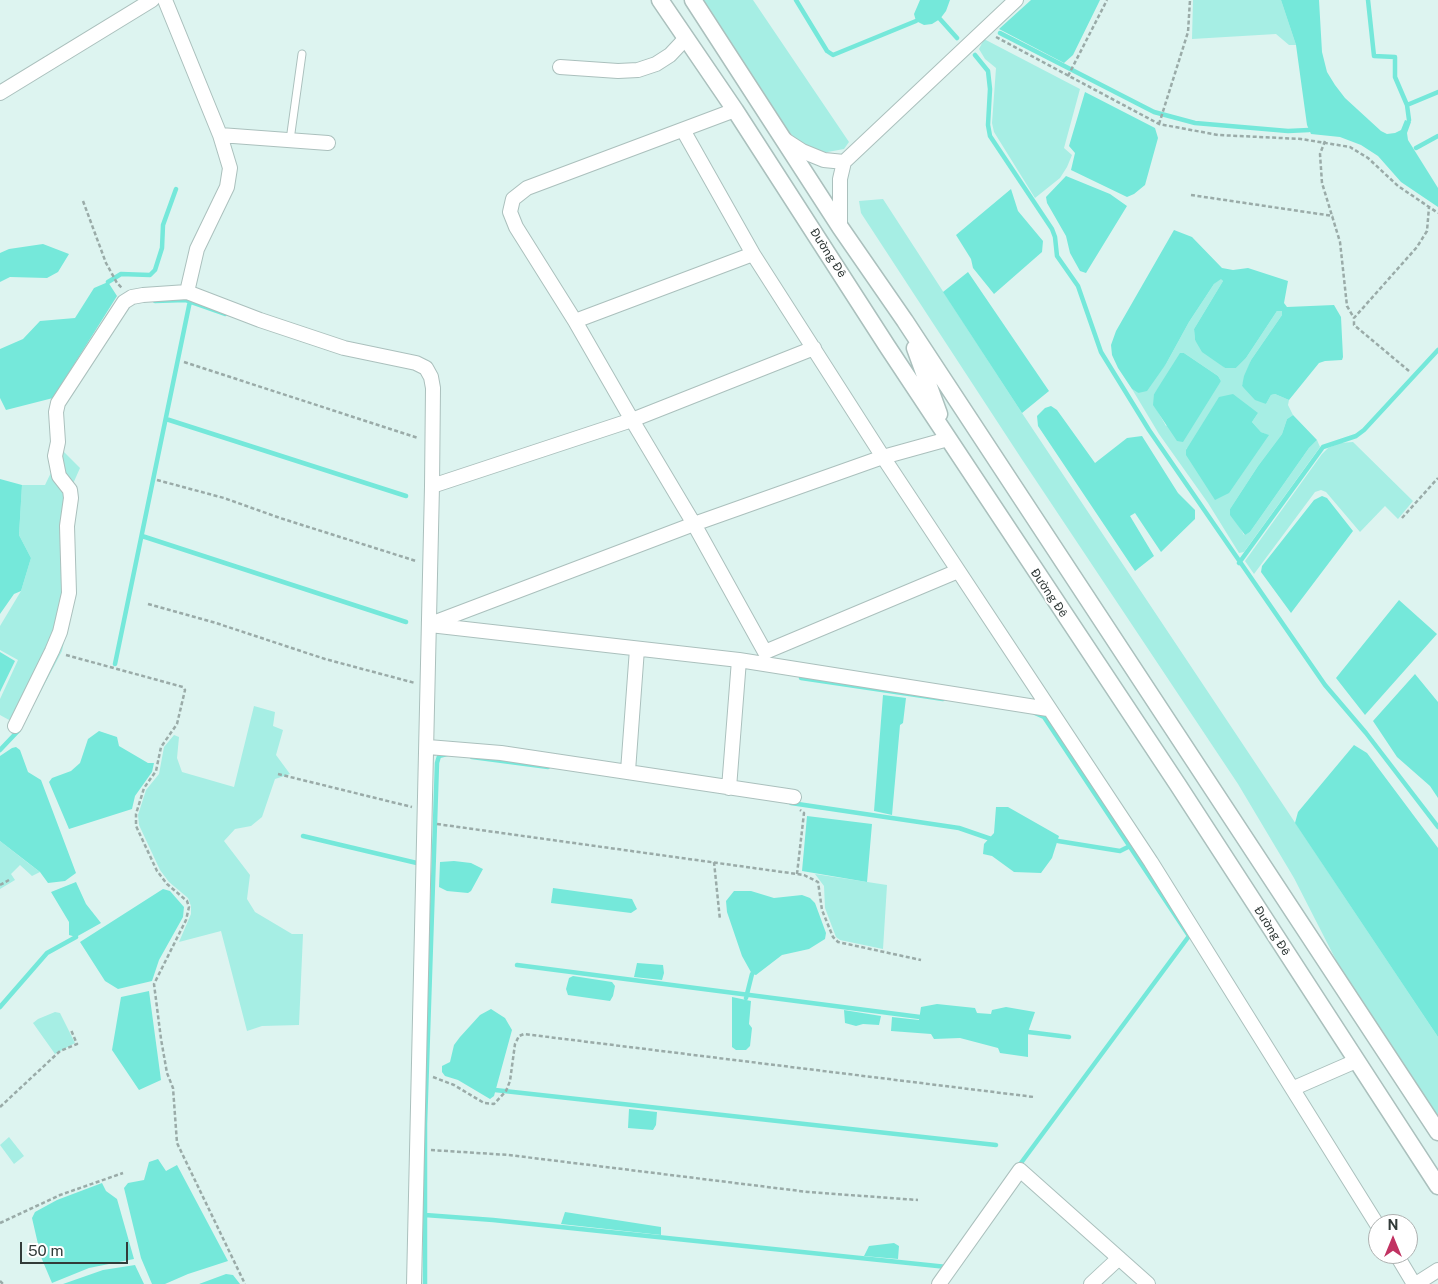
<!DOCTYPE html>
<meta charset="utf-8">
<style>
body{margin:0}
#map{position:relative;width:1438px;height:1284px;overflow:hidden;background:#ddf4f0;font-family:"Public Sans",sans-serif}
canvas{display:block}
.north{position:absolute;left:1368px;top:1214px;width:50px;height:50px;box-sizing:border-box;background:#fff;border:1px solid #adb1b0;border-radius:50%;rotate:0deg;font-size:14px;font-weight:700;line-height:20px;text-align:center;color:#323b39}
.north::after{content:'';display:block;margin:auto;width:18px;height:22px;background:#c13362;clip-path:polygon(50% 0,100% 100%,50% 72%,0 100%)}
.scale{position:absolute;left:20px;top:1242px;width:108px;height:22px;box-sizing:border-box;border:2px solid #323b39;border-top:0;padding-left:6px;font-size:15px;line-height:18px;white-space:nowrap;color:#323b39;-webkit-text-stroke:4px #fff;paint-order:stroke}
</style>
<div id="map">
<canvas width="1438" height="1284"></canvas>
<div class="north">N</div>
<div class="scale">50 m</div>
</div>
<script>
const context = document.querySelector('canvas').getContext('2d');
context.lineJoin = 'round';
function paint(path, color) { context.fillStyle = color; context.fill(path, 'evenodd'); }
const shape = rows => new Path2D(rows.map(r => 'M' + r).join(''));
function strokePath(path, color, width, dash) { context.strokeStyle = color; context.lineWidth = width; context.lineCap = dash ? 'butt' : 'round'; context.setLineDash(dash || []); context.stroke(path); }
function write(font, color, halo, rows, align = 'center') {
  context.font = font + ' "Public Sans",sans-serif'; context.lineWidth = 4; context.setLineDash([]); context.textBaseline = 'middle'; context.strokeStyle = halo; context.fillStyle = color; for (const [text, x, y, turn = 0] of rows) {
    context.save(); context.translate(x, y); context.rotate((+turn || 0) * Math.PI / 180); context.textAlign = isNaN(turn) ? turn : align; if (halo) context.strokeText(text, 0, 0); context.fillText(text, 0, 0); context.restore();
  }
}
const green = shape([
 [700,0,753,0,849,142,844,149,822,153,800,143,783,126],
 [1193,0,1281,0,1296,45,1289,45,1276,34,1192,39],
 [984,39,1080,89,1064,148,1072,155,1067,167,1060,178,1035,198,994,132,992,123,996,68,985,59,979,49],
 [883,199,1022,413,1438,1037,1438,1116,1338,964,1294,878,1238,784,1021,458,861,213,859,201],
 [1221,278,1223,281,1194,329,1195,340,1225,368,1236,368,1246,358,1277,311,1282,310,1282,315,1251,360,1242,386,1266,404,1271,395,1275,394,1289,400,1288,405,1293,415,1287,419,1282,434,1258,466,1230,509,1244,535,1250,532,1309,448,1317,440,1320,447,1244,552,1239,553,1208,503,1159,434,1132,389,1138,393,1166,364,1189,322,1214,284],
 [1184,353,1218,376,1221,381,1166,426,1154,405,1154,394],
 [1258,413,1252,422,1261,432,1268,435,1186,449],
 [1353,442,1413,501,1398,519,1385,506,1360,532,1326,492,1321,490,1315,492,1254,574,1245,561,1322,454,1328,448,1340,443],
 [62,450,80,468,72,486,68,623,62,651,22,727,0,715,0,699,18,660,0,650,0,626,21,591,31,558,19,535,22,485,45,485],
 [254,706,275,712,273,726,283,730,276,755,290,774,275,779,262,817,251,826,235,829,224,841,250,875,247,899,255,912,292,934,303,934,299,1025,262,1026,247,1031,221,931,179,942,191,914,191,906,188,898,169,882,160,870,139,825,138,815,146,790,159,774,164,747,174,735,179,737,177,758,182,772,234,787],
 [0,841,28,863,40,872,32,876,20,865,11,874,15,880,0,889],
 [815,874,887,885,883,949,840,940,836,937,825,908,824,886],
 [55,1012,60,1013,75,1043,55,1054,33,1023,38,1019],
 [9,1137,24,1156,14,1164,0,1145]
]);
const water = shape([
 [920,0,950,0,946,11,940,19,932,24,924,25,916,21,914,14],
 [1031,0,1100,0,1073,55,1064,63,999,29],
 [1281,0,1319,0,1322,52,1327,72,1335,85,1345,98,1381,131,1387,134,1395,133,1401,130,1405,120,1411,122,1407,133,1408,140,1438,188,1438,207,1401,182,1378,156,1361,145,1340,137,1311,134,1307,125,1296,45],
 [1085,92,1155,128,1158,138,1145,185,1134,194,1127,197,1071,170,1075,153,1069,146],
 [1066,176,1110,194,1127,206,1086,273,1080,271,1070,253,1066,236,1047,203,1046,197],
 [1011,189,1018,211,1043,241,1042,252,994,294,973,268,971,259,956,235],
 [1174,230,1192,237,1222,268,1233,270,1248,268,1288,281,1284,303,1287,307,1334,305,1341,317,1343,357,1342,360,1325,361,1319,363,1289,400,1275,394,1271,395,1266,404,1255,400,1242,386,1244,376,1251,360,1282,315,1282,311,1277,311,1246,358,1236,368,1225,368,1202,352,1195,340,1194,329,1223,281,1221,279,1214,284,1189,322,1166,364,1147,391,1138,393,1132,389,1118,368,1112,355,1111,345,1116,331],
 [43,244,69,254,58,272,47,278,10,277,0,282,0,253,9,249],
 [968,272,1049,391,1022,413,943,292],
 [108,282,117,296,53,398,6,410,0,398,0,349,23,339,40,321,75,318,94,288],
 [1180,353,1184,353,1218,376,1221,381,1183,442,1177,441,1153,405,1154,394],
 [1233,394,1258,413,1252,422,1261,432,1269,435,1229,493,1215,500,1186,455,1186,450,1219,397],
 [1051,406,1057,410,1095,463,1127,438,1142,436,1178,493,1195,510,1195,519,1161,552,1135,513,1130,516,1154,556,1135,571,1038,426,1037,416,1045,408],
 [1293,415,1317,440,1309,448,1250,532,1245,535,1230,515,1230,509,1258,466,1282,434,1287,419],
 [0,479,22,485,19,535,31,558,21,591,14,594,0,614],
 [1322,496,1327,498,1353,531,1291,613,1261,572,1262,566,1314,500],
 [1399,600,1437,634,1365,715,1336,678],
 [0,652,15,661,0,692],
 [1415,674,1438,702,1438,798,1430,786,1397,757,1373,721],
 [883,695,906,698,903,723,900,725,892,815,874,811],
 [99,731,117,737,119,746,148,763,154,763,152,772,135,796,132,809,69,829,49,782,52,778,71,771,80,763,88,739],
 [1354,745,1367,753,1438,848,1438,1037,1295,823,1298,812],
 [16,747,20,750,28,772,41,780,76,873,65,881,48,883,40,872,0,841,0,756,12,748],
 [996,807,1008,807,1059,836,1052,858,1041,873,1014,872,992,856,983,854,984,844,994,833],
 [807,816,872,824,867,882,802,871],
 [454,861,471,863,483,869,471,891,468,893,447,891,439,887,440,862],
 [76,882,86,904,101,923,76,937,69,935,69,922,51,892],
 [553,888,632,899,637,909,631,913,551,903],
 [163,889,170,891,184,907,183,917,159,960,152,981,118,989,105,981,80,942],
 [734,891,751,891,774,898,802,895,810,898,815,903,826,933,825,939,809,949,782,955,756,975,752,974,742,956,727,912,726,901],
 [637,963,663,965,664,973,662,980,634,977],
 [573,976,612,982,615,986,613,996,610,1001,568,995,566,989,569,978],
 [149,991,161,1080,139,1090,112,1050,121,997],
 [732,997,751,1001,749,1024,752,1028,750,1046,746,1050,736,1050,732,1047],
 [937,1004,975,1008,977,1013,991,1014,992,1010,1006,1007,1035,1012,1028,1032,1028,1057,1000,1053,998,1048,960,1038,934,1039,931,1034,891,1031,892,1017,919,1020,921,1007],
 [491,1009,505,1018,512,1030,494,1096,490,1099,458,1080,445,1076,442,1072,442,1066,450,1062,454,1045,460,1037,480,1015],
 [844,1010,881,1016,879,1025,863,1024,856,1026,845,1023],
 [629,1109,657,1112,656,1125,653,1130,628,1128],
 [158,1159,166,1171,177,1165,228,1261,188,1274,165,1284,152,1284,141,1258,124,1188,128,1183,144,1180,149,1162],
 [102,1183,106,1191,117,1199,134,1259,89,1268,52,1283,41,1257,32,1218,35,1212,57,1200],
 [565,1212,661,1227,661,1235,561,1224],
 [894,1243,899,1246,898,1259,864,1256,869,1246],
 [135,1265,144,1284,63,1284,103,1270],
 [226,1274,233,1275,240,1284,199,1284]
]);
const stream = shape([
 [796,0,827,51,833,55,916,21],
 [1368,0,1374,56,1395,57,1395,77,1407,105,1438,92],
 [940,19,957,38],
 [1000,33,1154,112,1195,123,1288,131,1309,130],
 [975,55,988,71,990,89,988,125,990,136,1052,229,1055,237,1057,256,1078,286,1101,352,1149,430,1325,685,1366,733,1438,827],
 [1407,105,1409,120],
 [1416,148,1438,136],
 [108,282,121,274,150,275,155,270,162,248,163,225,176,189],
 [155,301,185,300,225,314],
 [166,419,406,496],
 [142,536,406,622],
 [1239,563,1323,447,1356,436,1364,430,1438,350],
 [115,664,190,301],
 [801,678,943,699],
 [0,750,18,731],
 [472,757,548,767],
 [791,803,959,828,991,839],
 [303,836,421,864],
 [1058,841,1120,851,1130,846],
 [517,965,920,1017],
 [746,998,752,974],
 [0,1007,47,953,76,937],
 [1028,1032,1069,1037],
 [495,1090,996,1145],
 [1018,1167,1189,936,1044,717,1035,713],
 [425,1215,493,1220,947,1267],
 [425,1284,425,1124,437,763,439,756,447,754]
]);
const path = shape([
 [996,37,1159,124,1218,135,1301,139,1350,147,1368,158,1398,186,1438,213],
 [1068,76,1107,0],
 [1159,124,1188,32,1190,0],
 [1325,141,1320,154,1322,183,1340,242,1347,306,1354,318],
 [1191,195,1333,216],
 [83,201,106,263,117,283,122,288],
 [184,362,418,438],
 [1409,371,1354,325,1354,318,1417,247,1427,231,1429,207],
 [157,480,224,498,280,518,416,561],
 [1402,518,1438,478],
 [148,604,216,623,325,659,415,683],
 [66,655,183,687,185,690,177,724,161,747,156,771,144,788,136,814,136,826,157,871,167,884,187,901,189,907,186,920,154,984,161,1039,167,1073,173,1088,177,1143,245,1284],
 [278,774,412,807],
 [437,824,804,875,818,882,822,910,833,937,838,942,921,960],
 [714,862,720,920],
 [797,874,804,813,800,810],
 [0,885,9,880],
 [433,1077,454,1085,484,1103,494,1104,506,1091,510,1081,515,1044,519,1036,524,1034,1034,1097],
 [0,1107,60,1051,77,1044,71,1030],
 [431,1150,509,1155,808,1192,918,1200],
 [0,1223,60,1195,123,1173],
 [0,1281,3,1284]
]);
const service = shape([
 [290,140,302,54]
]);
const minor = shape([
 [165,0,220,135,230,168,227,187,197,249,187,292],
 [560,67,618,71,638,70,656,64,670,55,686,38],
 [0,93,152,0],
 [735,110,527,188,513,199,510,212,516,227,575,321,632,420,814,348],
 [683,130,753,254,883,457,1151,862,1378,1226],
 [220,135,328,143],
 [785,140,802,151,824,160,844,162],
 [840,227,840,179,844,162,1016,0],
 [575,321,753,254],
 [432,486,632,420,694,524,765,652,958,571],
 [433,623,694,524,883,457,948,439],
 [430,625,739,660,1048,709],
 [15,726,52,651,60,632,69,593,67,526,71,498,70,490,59,476,55,456,58,442,56,412,58,403,124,302,132,297,143,295,187,292,260,320,344,348,416,363,426,368,431,377,433,388,432,486,414,1284],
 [428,747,501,753,794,797],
 [628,771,637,649],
 [729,788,739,660],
 [1294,1088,1356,1061],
 [1396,1254,1414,1284],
 [939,1284,1020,1170,1148,1284],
 [1091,1284,1119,1258],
 [1416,1284,1438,1270]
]);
const tertiary = shape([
 [660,0,735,110,887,346,1178,785,1438,1186],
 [693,0,840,227,905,321,1438,1132],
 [915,348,939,414]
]);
const streetNames = [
 ["Đường Đê",828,253,57],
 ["Đường Đê",1049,593,56],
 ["Đường Đê",1272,931,57]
];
paint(green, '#a6eee4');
paint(water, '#75e8da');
strokePath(stream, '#75e8da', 4.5);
strokePath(service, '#abc0bd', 9);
strokePath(minor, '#abc0bd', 16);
strokePath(tertiary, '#abc0bd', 19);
strokePath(path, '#9aaba8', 2.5, [4, 2.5]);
strokePath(service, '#fff', 7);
strokePath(minor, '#fff', 14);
strokePath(tertiary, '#fff', 16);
write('12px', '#323b39', '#fff', streetNames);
</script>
